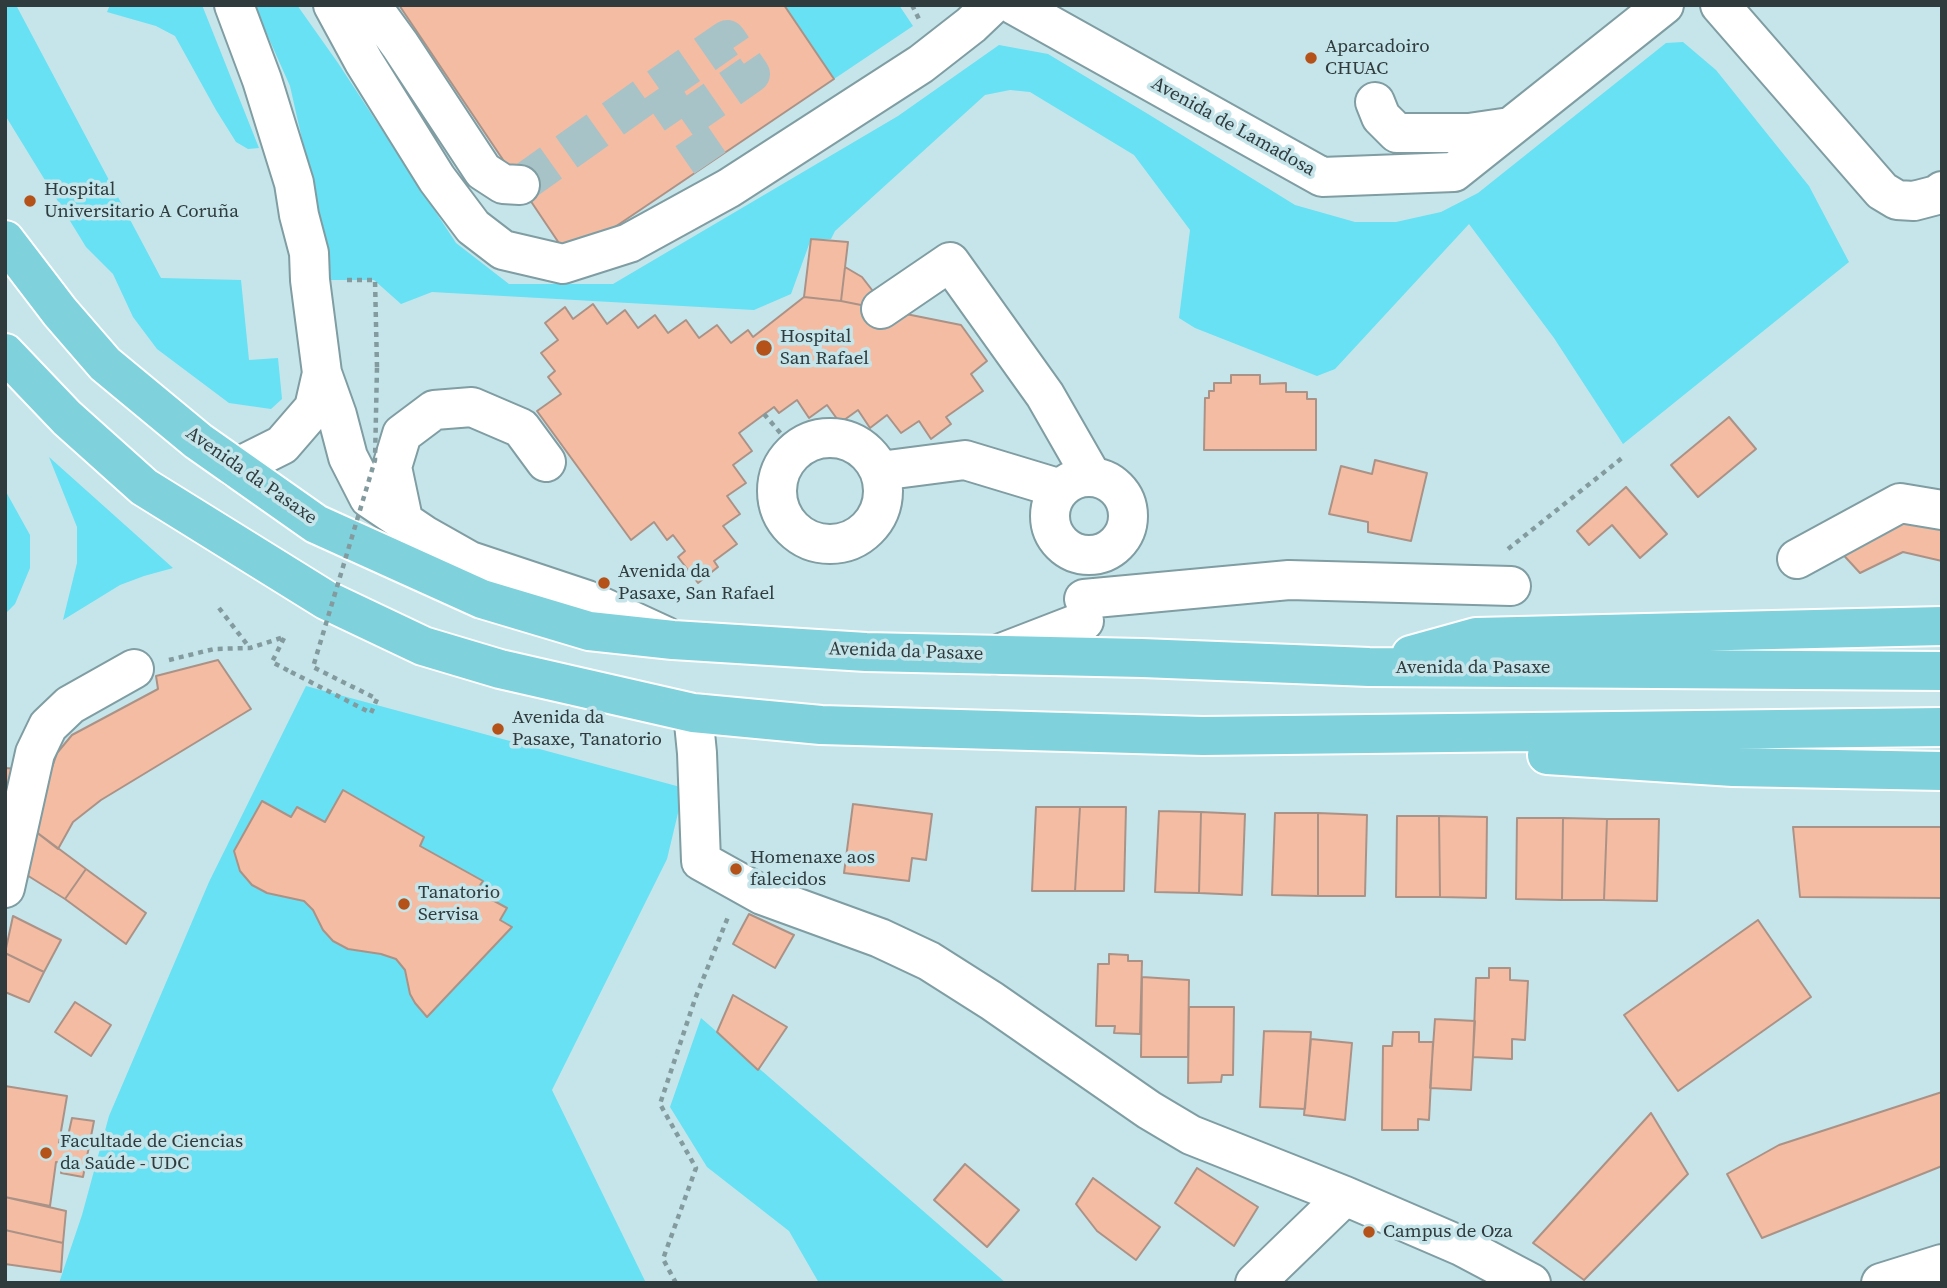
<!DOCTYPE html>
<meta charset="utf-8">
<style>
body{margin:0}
#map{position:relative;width:1947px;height:1288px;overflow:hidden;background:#c5e5ea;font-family:"Source Serif 4",serif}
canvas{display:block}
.frame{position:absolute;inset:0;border:7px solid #2f3b3d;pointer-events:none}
</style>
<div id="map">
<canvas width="1947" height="1288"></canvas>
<div class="frame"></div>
</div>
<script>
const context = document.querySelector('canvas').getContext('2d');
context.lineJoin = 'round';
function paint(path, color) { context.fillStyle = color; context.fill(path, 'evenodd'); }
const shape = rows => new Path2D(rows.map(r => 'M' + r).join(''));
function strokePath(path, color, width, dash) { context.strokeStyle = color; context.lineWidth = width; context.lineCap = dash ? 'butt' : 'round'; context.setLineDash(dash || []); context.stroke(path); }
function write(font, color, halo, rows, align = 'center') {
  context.font = font + ' "Source Serif 4",serif'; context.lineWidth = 7; context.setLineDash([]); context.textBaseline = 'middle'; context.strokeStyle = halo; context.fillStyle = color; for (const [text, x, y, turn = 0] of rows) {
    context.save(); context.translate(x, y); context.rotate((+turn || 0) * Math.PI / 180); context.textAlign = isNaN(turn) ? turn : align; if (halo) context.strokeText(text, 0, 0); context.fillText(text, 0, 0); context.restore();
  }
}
const green = shape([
 [5,5,16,5,161,278,241,280,249,360,278,358,282,399,271,409,229,403,157,349,133,317,113,274,86,247,5,115],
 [110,5,202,5,259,148,248,149,236,142,216,110,175,36,156,26,107,12],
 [254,5,297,5,338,63,456,243,509,284,613,284,898,116,999,45,1048,54,1148,114,1295,205,1355,222,1396,222,1441,212,1478,193,1666,43,1683,42,1716,70,1809,186,1849,262,1623,444,1554,338,1469,224,1335,369,1317,376,1195,328,1179,318,1190,230,1134,155,1030,92,1010,90,985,95,835,231,831,239,811,239,791,294,754,310,432,292,401,304,374,280,329,280,326,245,290,86],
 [784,5,899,5,913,26,834,79],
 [49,457,173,568,144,576,120,585,63,620,77,563,77,527],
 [5,490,30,535,30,568,15,604,5,614],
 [306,686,684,788,667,859,552,1090,646,1283,59,1283,82,1215,109,1116,209,882],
 [701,1018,1006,1283,819,1283,789,1231,707,1167,670,1107]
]);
const building = shape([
 [399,5,784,5,834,79,569,258,399,5],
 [811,239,848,242,841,301,804,297,811,239],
 [845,267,862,277,879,299,881,309,841,301,845,267],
 [804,297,841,301,961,325,987,361,971,374,983,391,946,417,951,424,931,439,919,421,901,433,887,415,870,428,858,410,840,423,827,405,809,418,797,400,779,413,774,407,739,433,752,451,733,465,746,483,727,496,740,514,723,526,737,544,714,561,718,567,698,583,678,557,685,551,673,535,667,540,654,522,631,540,537,411,561,394,548,377,555,371,541,353,558,340,545,323,565,307,573,319,593,304,607,324,625,310,638,328,655,315,668,333,686,320,699,338,717,325,731,343,748,330,753,337,804,297],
 [1231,375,1260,375,1260,384,1286,383,1286,392,1307,392,1307,399,1316,399,1316,450,1204,450,1205,398,1209,398,1209,391,1214,391,1214,383,1231,383,1231,375],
 [1729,417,1756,449,1698,497,1671,465,1729,417],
 [1375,460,1427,473,1411,541,1368,532,1368,522,1329,514,1341,466,1372,474,1375,460],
 [1626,487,1667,534,1640,558,1612,525,1589,545,1577,531,1626,487],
 [1903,513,1942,520,1942,561,1903,552,1860,573,1837,548,1903,513],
 [218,660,251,709,101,800,73,822,58,849,31,828,57,753,72,735,158,689,156,676,218,660],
 [5,768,18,769,5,832,5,768],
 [343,790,424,837,420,846,483,881,476,891,507,908,500,920,512,927,427,1017,415,1003,410,994,405,970,396,959,381,954,348,949,333,941,323,930,313,910,304,901,267,893,252,885,240,871,234,851,262,801,291,817,297,807,325,822,343,790],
 [853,804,932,814,926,860,912,858,909,881,844,873,853,804],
 [1036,807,1080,807,1075,891,1032,891,1036,807],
 [1080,807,1126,807,1124,891,1075,891,1080,807],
 [1159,811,1201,812,1199,893,1155,892,1159,811],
 [1201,812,1245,814,1242,895,1199,893,1201,812],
 [1275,813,1318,813,1318,896,1272,895,1275,813],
 [1318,813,1367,815,1365,896,1318,896,1318,813],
 [1397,816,1439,816,1440,897,1396,897,1397,816],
 [1439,816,1487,817,1486,898,1440,897,1439,816],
 [1517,818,1563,818,1562,900,1516,899,1517,818],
 [1563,818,1607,819,1604,900,1562,900,1563,818],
 [1607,819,1659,819,1657,901,1604,900,1607,819],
 [1793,827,1942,827,1942,898,1800,897,1793,827],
 [31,828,86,869,65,899,22,872,31,828],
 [86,869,146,913,126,944,65,899,86,869],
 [749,914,794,935,775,968,733,944,749,914],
 [13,916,61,940,44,972,5,953,13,916],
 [1758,920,1811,997,1678,1091,1624,1015,1758,920],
 [5,953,44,972,29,1002,5,992,5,953],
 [1109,954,1128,955,1128,961,1142,961,1140,1034,1114,1033,1115,1026,1096,1026,1098,964,1109,964,1109,954],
 [1489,968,1510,968,1510,980,1528,981,1525,1040,1512,1039,1512,1059,1473,1057,1476,978,1489,978,1489,968],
 [1142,977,1189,980,1188,1057,1141,1057,1142,977],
 [733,995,787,1027,758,1070,717,1032,733,995],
 [75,1002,111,1025,91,1056,55,1032,75,1002],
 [1189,1007,1234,1007,1233,1075,1222,1075,1221,1082,1188,1083,1189,1007],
 [1435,1019,1475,1021,1471,1090,1430,1088,1435,1019],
 [1264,1031,1311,1032,1305,1109,1260,1107,1264,1031],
 [1393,1032,1419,1032,1419,1042,1433,1042,1429,1120,1418,1119,1418,1130,1382,1130,1383,1046,1392,1046,1393,1032],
 [1311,1039,1352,1043,1345,1120,1304,1115,1311,1039],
 [5,1086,67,1096,59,1143,66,1145,72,1118,94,1121,83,1177,61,1173,63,1163,56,1162,50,1206,5,1197,5,1086],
 [1942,1092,1942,1166,1762,1238,1727,1174,1779,1145,1942,1092],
 [1651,1113,1688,1174,1584,1280,1533,1243,1651,1113],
 [965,1164,1019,1210,987,1247,934,1200,965,1164],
 [1197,1168,1258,1207,1234,1246,1175,1203,1197,1168],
 [1093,1178,1160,1227,1136,1260,1097,1231,1076,1204,1093,1178],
 [5,1197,66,1211,63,1243,5,1230,5,1197],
 [5,1230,63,1243,61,1272,5,1264,5,1230]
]);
const minorTunnel = shape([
 [658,87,727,39,751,74,682,122],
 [520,185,658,87,710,163]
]);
const path = shape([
 [912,5,919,19],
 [347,280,375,280,377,367],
 [764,414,795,450],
 [1508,549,1622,458],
 [219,608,249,647],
 [284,638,272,662,291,672],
 [169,660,214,649,250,648,284,637],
 [676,1283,663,1259,696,1168,660,1104,695,999,728,917]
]);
const minor = shape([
 [234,5,262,80,294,183,299,215,309,253,310,280,322,373,337,415,348,457,369,498,424,535,470,561,587,600,665,636],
 [333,5,364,62,437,179,473,227,503,250,563,264,629,243,729,188,921,64,971,25,992,5],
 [371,5,400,45,483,171,503,184,520,185],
 [1014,5,1322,177,1454,172,1664,5],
 [1720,5,1882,191,1897,200,1914,201,1937,195,1942,191],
 [1375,102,1381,117,1397,133,1469,133,1510,127],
 [881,309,950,262,1045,395,1092,477],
 '777 491a53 53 0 1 1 106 0a53 53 0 1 1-106 0Z',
 [236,468,282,445,314,408,322,373],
 [880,471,965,460,1061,489],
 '1050 516a39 39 0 1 1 78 0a39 39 0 1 1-78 0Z',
 [403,519,392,467,402,434,434,410,472,407,521,428,546,462],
 [1797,559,1900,503,1942,510],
 [1084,599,1289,580,1511,586],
 [996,655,1084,621],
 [693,713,697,753,701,861,762,895,880,938,929,961,992,1001,1149,1110,1191,1135,1345,1196],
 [5,888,35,753,48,726,70,705,134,669],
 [1255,1283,1345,1196,1461,1246,1531,1283],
 [1881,1283,1942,1264]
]);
const major = shape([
 [5,240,60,312,105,364,198,441,316,524,482,599,589,631,673,640,866,652,1142,658,1369,667,1942,671],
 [5,353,67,418,144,487,326,600,423,646,500,669,693,713,821,725,1203,736,1942,727],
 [1411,655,1476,637,1942,626],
 [1547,755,1733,767,1942,771]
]);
const pathBridge = shape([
 [291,672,371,713,377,699,313,667,375,460,377,367]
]);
const markers = [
 [1311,58,7,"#b55219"],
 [30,201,7,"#b55219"],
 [764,348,9,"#b55219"],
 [604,583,7,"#b55219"],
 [498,729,7,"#b55219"],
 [736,869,7,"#b55219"],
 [404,904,7,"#b55219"],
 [46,1153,7,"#b55219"],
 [1369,1232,7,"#b55219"]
];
const poiNames = [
 ["Aparcadoiro",1325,47],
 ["CHUAC",1325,69],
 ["Hospital",44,190],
 ["Universitario A Coruña",44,212],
 ["Hospital",780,337],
 ["San Rafael",780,359],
 ["Avenida da",618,572],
 ["Pasaxe, San Rafael",618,594],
 ["Avenida da",512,718],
 ["Pasaxe, Tanatorio",512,740],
 ["Homenaxe aos",750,858],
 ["falecidos",750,880],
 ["Tanatorio",418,893],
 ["Servisa",418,915],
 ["Facultade de Ciencias",60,1142],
 ["da Saúde - UDC",60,1164],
 ["Campus de Oza",1383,1232]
];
const streetNames = [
 ["Avenida de Lamadosa",1233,127,29],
 ["Avenida da Pasaxe",251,476,35],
 ["Avenida da Pasaxe",906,652,2],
 ["Avenida da Pasaxe",1473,668]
];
paint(green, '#67e1f3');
paint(building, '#f4bca2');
strokePath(building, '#ab9287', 2);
strokePath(minorTunnel, '#a7c3c7', 38, [38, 19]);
strokePath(minor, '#7f9da2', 42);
strokePath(major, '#fff', 42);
strokePath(path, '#839b9e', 4.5, [5, 5]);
strokePath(minor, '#fff', 38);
strokePath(major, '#7fd1dc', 38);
strokePath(pathBridge, '#839b9e', 4.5, [5, 5]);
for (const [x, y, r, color] of markers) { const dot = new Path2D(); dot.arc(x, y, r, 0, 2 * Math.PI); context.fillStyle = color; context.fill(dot); strokePath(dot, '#c5e5ea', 2.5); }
write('19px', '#2f3b3d', '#c5e5ea', poiNames, 'left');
write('19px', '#2f3b3d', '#c5e5ea', streetNames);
</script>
